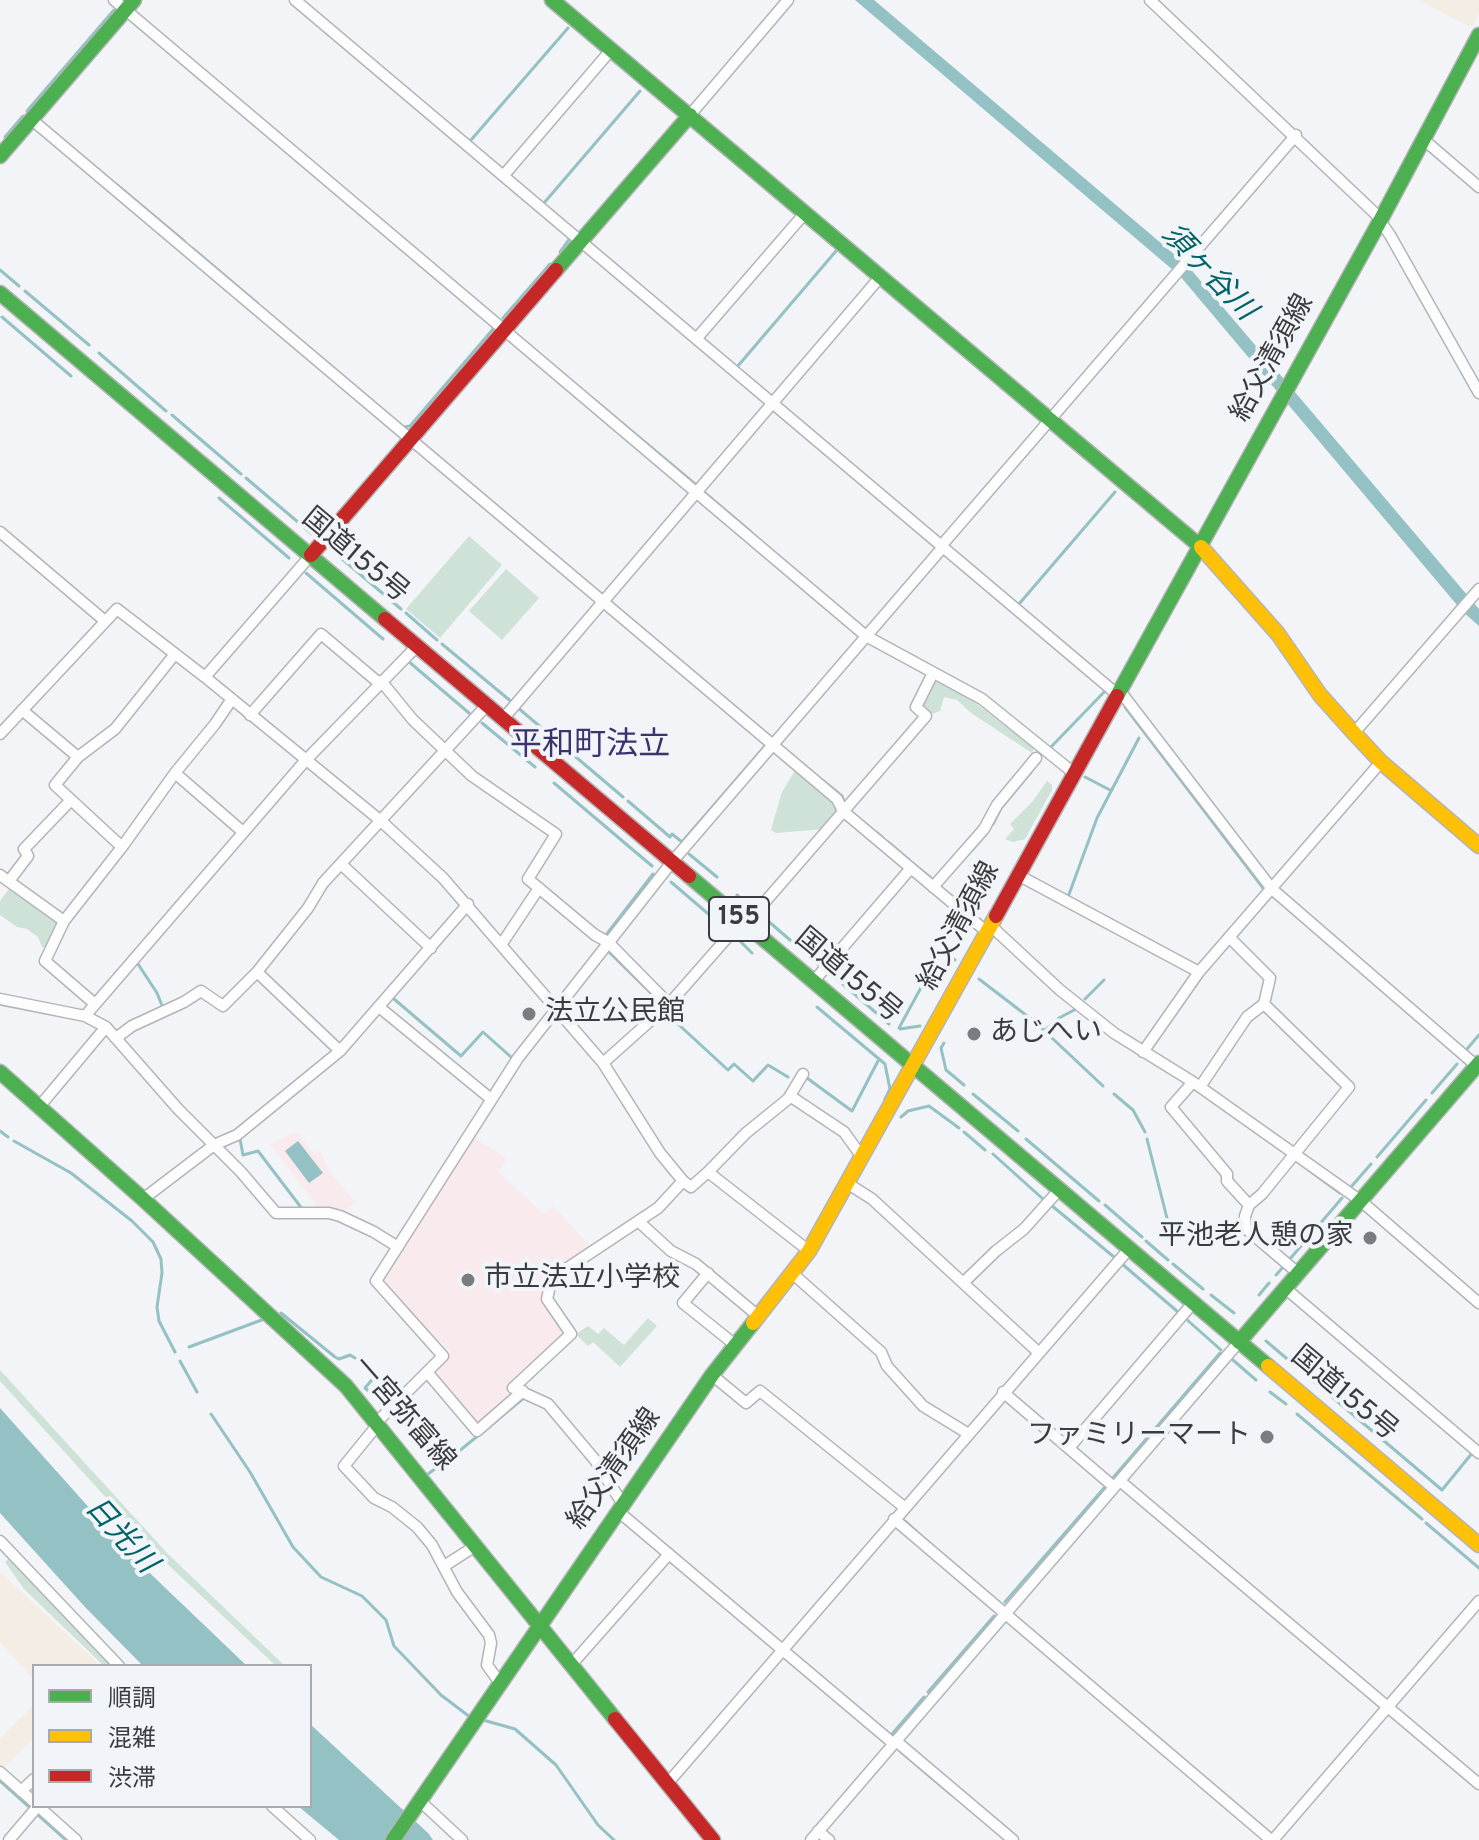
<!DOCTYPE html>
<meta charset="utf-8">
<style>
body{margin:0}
#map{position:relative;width:1479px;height:1840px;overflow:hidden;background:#f2f4f7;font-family:Overpass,"Noto Sans JP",sans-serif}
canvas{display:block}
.legend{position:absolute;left:32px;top:1664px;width:280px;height:144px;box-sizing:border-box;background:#f1f4f8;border:2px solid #a8aaae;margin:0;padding:10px 14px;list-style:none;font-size:24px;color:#3b3c3e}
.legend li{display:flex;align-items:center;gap:16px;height:40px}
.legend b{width:40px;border:2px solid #a8aaae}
</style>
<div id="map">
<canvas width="1479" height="1840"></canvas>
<ul class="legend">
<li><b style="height:10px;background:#4caf50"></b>順調</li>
<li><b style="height:10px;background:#ffc107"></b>混雑</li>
<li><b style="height:10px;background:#c62828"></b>渋滞</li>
</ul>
</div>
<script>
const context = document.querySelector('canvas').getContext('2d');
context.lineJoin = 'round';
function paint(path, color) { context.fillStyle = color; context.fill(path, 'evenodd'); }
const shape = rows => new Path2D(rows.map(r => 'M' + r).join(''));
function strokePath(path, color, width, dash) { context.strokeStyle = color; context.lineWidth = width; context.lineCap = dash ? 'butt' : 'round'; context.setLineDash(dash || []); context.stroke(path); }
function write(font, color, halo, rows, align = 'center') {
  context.font = font + ' Overpass,"Noto Sans JP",sans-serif'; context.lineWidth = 8; context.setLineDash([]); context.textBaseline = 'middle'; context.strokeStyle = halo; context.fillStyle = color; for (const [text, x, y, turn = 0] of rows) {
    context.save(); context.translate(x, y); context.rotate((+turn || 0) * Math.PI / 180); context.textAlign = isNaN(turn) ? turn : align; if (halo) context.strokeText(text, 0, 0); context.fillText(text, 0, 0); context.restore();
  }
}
const industrial = shape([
 [1418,0,1479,0,1479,14,1472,28],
 [0,1572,101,1666,34,1666,34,1680,0,1642],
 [34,1705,34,1738,3,1769,0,1766,0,1738]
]);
const education = shape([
 [297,1132,314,1153,320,1151,326,1163,325,1165,355,1202,341,1214,320,1210,270,1144],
 [474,1137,507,1159,498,1172,544,1214,553,1206,592,1248,558,1270,545,1301,565,1331,565,1337,513,1396,481,1423,474,1423,435,1376,435,1369,451,1353,443,1343,433,1339,386,1287,385,1277]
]);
const green = shape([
 [469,536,502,565,440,638,406,609],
 [506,569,539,598,502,640,469,611],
 [933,678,954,688,982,708,1034,748,1032,753,971,713,957,700,944,697,940,711,929,715,920,707],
 [796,769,837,804,838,812,825,829,776,833,771,830,776,812,782,792],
 [1047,781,1052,785,1052,790,1025,839,1013,842,1005,839,1014,829,1010,824,1033,801],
 [11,886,61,922,47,949,42,947,38,937,27,929,17,927,0,915,0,901],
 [648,1318,657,1326,620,1367,593,1342,588,1346,576,1334,588,1326,598,1334,604,1328,624,1345],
 [0,1370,168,1554,285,1666,276,1666,160,1557,0,1381],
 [11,1557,114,1666,104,1666,24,1589,5,1562]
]);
const water = shape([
 [855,0,874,0,1188,266,1479,609,1479,626,1462,611,1180,276],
 [298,1141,323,1173,309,1183,285,1151],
 [0,1408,134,1558,247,1666,143,1666,85,1607,0,1513],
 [310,1724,428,1833,433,1840,339,1840,298,1806,310,1806]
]);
const stream = shape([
 [27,111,114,10],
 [5,137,23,116],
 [471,140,568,28],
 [117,185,184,241],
 [544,203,640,91],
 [192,248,257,303],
 [560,252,570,238],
 [0,270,19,286],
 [25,291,89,345],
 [2,317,71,376],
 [503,318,550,264],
 [99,353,166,411],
 [737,367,836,251],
 [592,398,695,484],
 [172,415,241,474],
 [404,427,410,426,494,328],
 [246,478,312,534],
 [705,493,751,532],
 [219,498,289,558],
 [334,552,401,609],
 [306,573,383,639],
 [1019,604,1115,492],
 [406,613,437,640],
 [442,644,513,703],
 [408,661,469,713],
 [517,707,623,797],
 [1125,707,1263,888],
 [482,723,535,767],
 [1051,747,1106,690],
 [1085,777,1110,790],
 [822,780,842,796,844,802],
 [554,783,652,866],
 [628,801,670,837,672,834,682,842,765,746],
 [993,824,1001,808,1031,772],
 [876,832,882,837],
 [888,842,909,860],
 [973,849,989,830],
 [689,854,717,877],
 [916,866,931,878],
 [671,882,727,930],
 [737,895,750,906],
 [1068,897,1097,818,1139,738],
 [760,914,819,965],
 [606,935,653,874],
 [738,939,752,953],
 [943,950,955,960],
 [609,952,661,1003],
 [138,964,157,993,163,1008],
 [829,972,889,1024],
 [979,979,1035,1022,1103,1086],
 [394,999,461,1056,483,1032,511,1057],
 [1085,999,1104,980],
 [817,1007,885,1064,890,1089,885,1099],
 [666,1013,728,1070,734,1064,753,1081,768,1065,788,1077],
 [899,1028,960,916],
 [900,1029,920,1026],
 [1043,1032,1059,1018,1078,1008],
 [944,1043,941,1048,946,1070,964,1085],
 [1467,1049,1479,1035],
 [807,1078,852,1111,878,1061],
 [1432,1093,1457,1064],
 [973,1094,1018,1131],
 [1114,1094,1133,1110,1145,1132],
 [901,1117,908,1111,929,1106,959,1128],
 [0,1131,8,1137],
 [964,1132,985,1150],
 [240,1139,243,1155,258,1151,303,1210],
 [1026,1139,1099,1201],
 [1147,1139,1172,1238],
 [14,1141,71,1173,132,1221,153,1242,161,1259,162,1273,157,1307,159,1321,175,1352],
 [993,1154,1043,1199],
 [1377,1157,1426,1100],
 [1310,1171,1340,1193],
 [1351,1187,1371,1164],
 [1051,1205,1114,1257],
 [1105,1205,1142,1237],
 [1146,1241,1168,1260],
 [1289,1260,1342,1198],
 [1121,1263,1178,1312],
 [1173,1264,1203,1289],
 [1276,1275,1284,1266],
 [1211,1295,1234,1313],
 [1259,1295,1269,1283],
 [281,1313,335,1357,339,1359,350,1355,355,1358],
 [1185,1318,1221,1350],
 [1266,1341,1442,1490,1473,1452],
 [189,1347,267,1318],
 [1233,1360,1256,1380],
 [180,1361,197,1392],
 [360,1362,375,1376,365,1388,387,1407,389,1405],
 [1270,1392,1286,1404],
 [404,1400,452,1457,525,1397],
 [211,1414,250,1472,293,1547,321,1577,362,1596,386,1620,394,1646,441,1695,470,1717],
 [1297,1414,1422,1519],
 [428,1474,451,1457],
 [1112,1479,1220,1353],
 [905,1521,926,1540],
 [1426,1523,1479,1568],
 [1005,1602,1104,1488],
 [928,1692,994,1616],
 [483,1720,515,1729,556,1765,598,1825,614,1840],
 [892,1734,924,1697],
 [900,1751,952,1795],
 [0,1781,66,1840]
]);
const street = shape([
 [114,0,866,636,982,699,1075,774],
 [295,0,1118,695],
 [1150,0,1381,219],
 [690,115,788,0],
 [31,119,837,799,843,811,987,932],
 [1423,139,1479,187],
 [504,175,611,50],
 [1380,221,1390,235,1479,393],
 [697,338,805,213],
 [0,532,105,621],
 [941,546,1296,135],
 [175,654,115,729,78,757,55,785,122,847,175,773,243,832],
 [205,677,311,555],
 [381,681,413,720,472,776,556,834,528,879,595,935,608,942,669,1004],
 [1120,691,1272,889,1479,1068],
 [22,710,78,757],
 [250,715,321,634,379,683],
 [503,719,881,276],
 [1354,733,1479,589],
 [0,734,117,609,205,677,381,821,443,878,603,1063,660,1153,683,1181,691,1187,708,1172,809,1251],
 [175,773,215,724,232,699],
 [341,864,431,948],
 [0,875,64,921],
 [1018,875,1199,972],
 [9,881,28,856,24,849,71,800],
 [933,887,984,829,997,805,1036,758],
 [745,925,926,716,916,707,933,673],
 [991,926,1060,990,1114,1033,1193,1082,1361,1201,1479,1303],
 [1229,937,1270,978,1264,1004,1349,1087,1262,1194,1249,1205,1245,1216,1245,1228,1298,1273],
 [501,945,539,888],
 [257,972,340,1051],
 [813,982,911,868],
 [0,999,85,1016,106,1027,178,1109,241,1172,276,1213,329,1213,340,1216,374,1232,398,1247],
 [95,1004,45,961,64,921,122,847],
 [379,1007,491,1099],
 [85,1016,305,761,417,646],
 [116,1038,132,1026,184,1002,201,991,223,1006,257,972,308,908,323,883,487,705],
 [1143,1052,1199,972,1381,762],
 [603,1063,669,1004,741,922],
 [1193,1082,1171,1107,1227,1174,1227,1181,1249,1205],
 [1200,1087,1247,1017,1264,1004],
 [790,1096,844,1132,862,1157],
 [39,1107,106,1027],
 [708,1172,746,1133,788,1099,803,1074],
 [847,1183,872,1199,1038,1352],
 [143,1199,214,1145,237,1135,340,1051,468,904],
 [638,1221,671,1251,696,1264,757,1315],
 [708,1273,683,1303,734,1344],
 [792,1273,881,1352,887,1366,923,1406,967,1433],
 [964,1282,996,1251,1024,1229,1059,1190],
 [1285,1288,1479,1453],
 [427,1372,477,1431,523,1391],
 [712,1375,746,1403,760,1391,904,1507],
 [1003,1392,1114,1487],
 [377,1422,443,1356,376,1281,518,1058,672,862,943,547],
 [379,1423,344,1466,374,1498,392,1507,417,1527,432,1545,457,1592,489,1635,491,1643,487,1665,500,1683],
 [1069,1448,1193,1303],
 [1120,1481,1479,1784],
 [624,1506,595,1460,548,1404,513,1388,571,1334,547,1299,550,1286,560,1273,658,1208,683,1181],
 [619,1512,894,1744],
 [894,1519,1271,1840],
 [0,1541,119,1666],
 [444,1566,477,1545],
 [572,1664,669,1554],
 [896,1741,1013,1840],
 [0,1772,34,1802],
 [667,1784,1129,1249],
 [21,1791,34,1779],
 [420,1801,462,1840],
 [38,1806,76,1840],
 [272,1806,310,1840],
 [818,1831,829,1840],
 [9,1840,38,1806],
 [811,1840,1239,1342],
 [1273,1840,1479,1601]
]);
const fast = shape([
 [552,0,1201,547],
 [0,156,134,0],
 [556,270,690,115],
 [0,293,385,619],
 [1117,696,1380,221,1479,35],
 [689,876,1268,1366],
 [0,1072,143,1199,346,1386,615,1719],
 [1239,1342,1479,1063],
 [393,1840,712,1375,753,1323]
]);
const slow = shape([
 [1201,547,1278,634,1320,695,1354,733,1381,762,1479,846],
 [753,1323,809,1251,996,916],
 [1268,1366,1479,1545]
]);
const jam = shape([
 [311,555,556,270],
 [385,619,689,876],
 [996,916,1117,696],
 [615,1719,713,1840]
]);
const markers = [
 [529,1014,8,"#7b7c7f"],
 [974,1034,8,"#7b7c7f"],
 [1370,1238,8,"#7b7c7f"],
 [468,1280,8,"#7b7c7f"],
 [1267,1437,8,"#7b7c7f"]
];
const shields = [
 [739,919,60]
];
const shieldNames = [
 ["155",739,919]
];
const streetNames = [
 ["給父清須線",1274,359,-61],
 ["国道155号",354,557,40],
 ["給父清須線",961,927,-62],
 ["国道155号",847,977,40],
 ["国道155号",1343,1395,40],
 ["一宮弥富線",402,1415,49],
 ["給父清須線",616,1470,-55]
];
const poiNames = [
 ["法立公民館",545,1014],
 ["あじへい",990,1034],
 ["平池老人憩の家",1354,1238,"right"],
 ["市立法立小学校",484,1280],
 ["ファミリーマート",1251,1437,"right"]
];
const waterNames = [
 ["須ヶ谷川",1207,274,46],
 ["日光川",119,1537,48]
];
const quarterNames = [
 ["平和町法立",590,748]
];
paint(industrial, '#f3ede4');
paint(education, '#f8eaed');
paint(green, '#cfe2d7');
paint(water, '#94c1c4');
strokePath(stream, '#94c1c4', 3);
strokePath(street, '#b3b4b7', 13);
strokePath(fast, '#b3b4b7', 17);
strokePath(slow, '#b3b4b7', 17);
strokePath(jam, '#b3b4b7', 17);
strokePath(street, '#fdfdfe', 10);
strokePath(fast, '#4caf50', 14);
strokePath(slow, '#ffc107', 14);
strokePath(jam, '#c62828', 14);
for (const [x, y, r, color] of markers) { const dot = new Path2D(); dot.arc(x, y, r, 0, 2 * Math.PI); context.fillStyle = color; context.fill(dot); strokePath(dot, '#f1f4f8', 3); }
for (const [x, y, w] of shields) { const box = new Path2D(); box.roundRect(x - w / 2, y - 22, w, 44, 6); context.fillStyle = '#f1f4f8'; context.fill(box); strokePath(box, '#3b3c3e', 2); }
write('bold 26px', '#3b3c3e', null, shieldNames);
write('28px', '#3b3c3e', '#f1f4f8', streetNames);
write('28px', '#3b3c3e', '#f1f4f8', poiNames, 'left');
write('italic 30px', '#026367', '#f1f4f8', waterNames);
write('32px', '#3c326e', '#f1f4f8', quarterNames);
</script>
